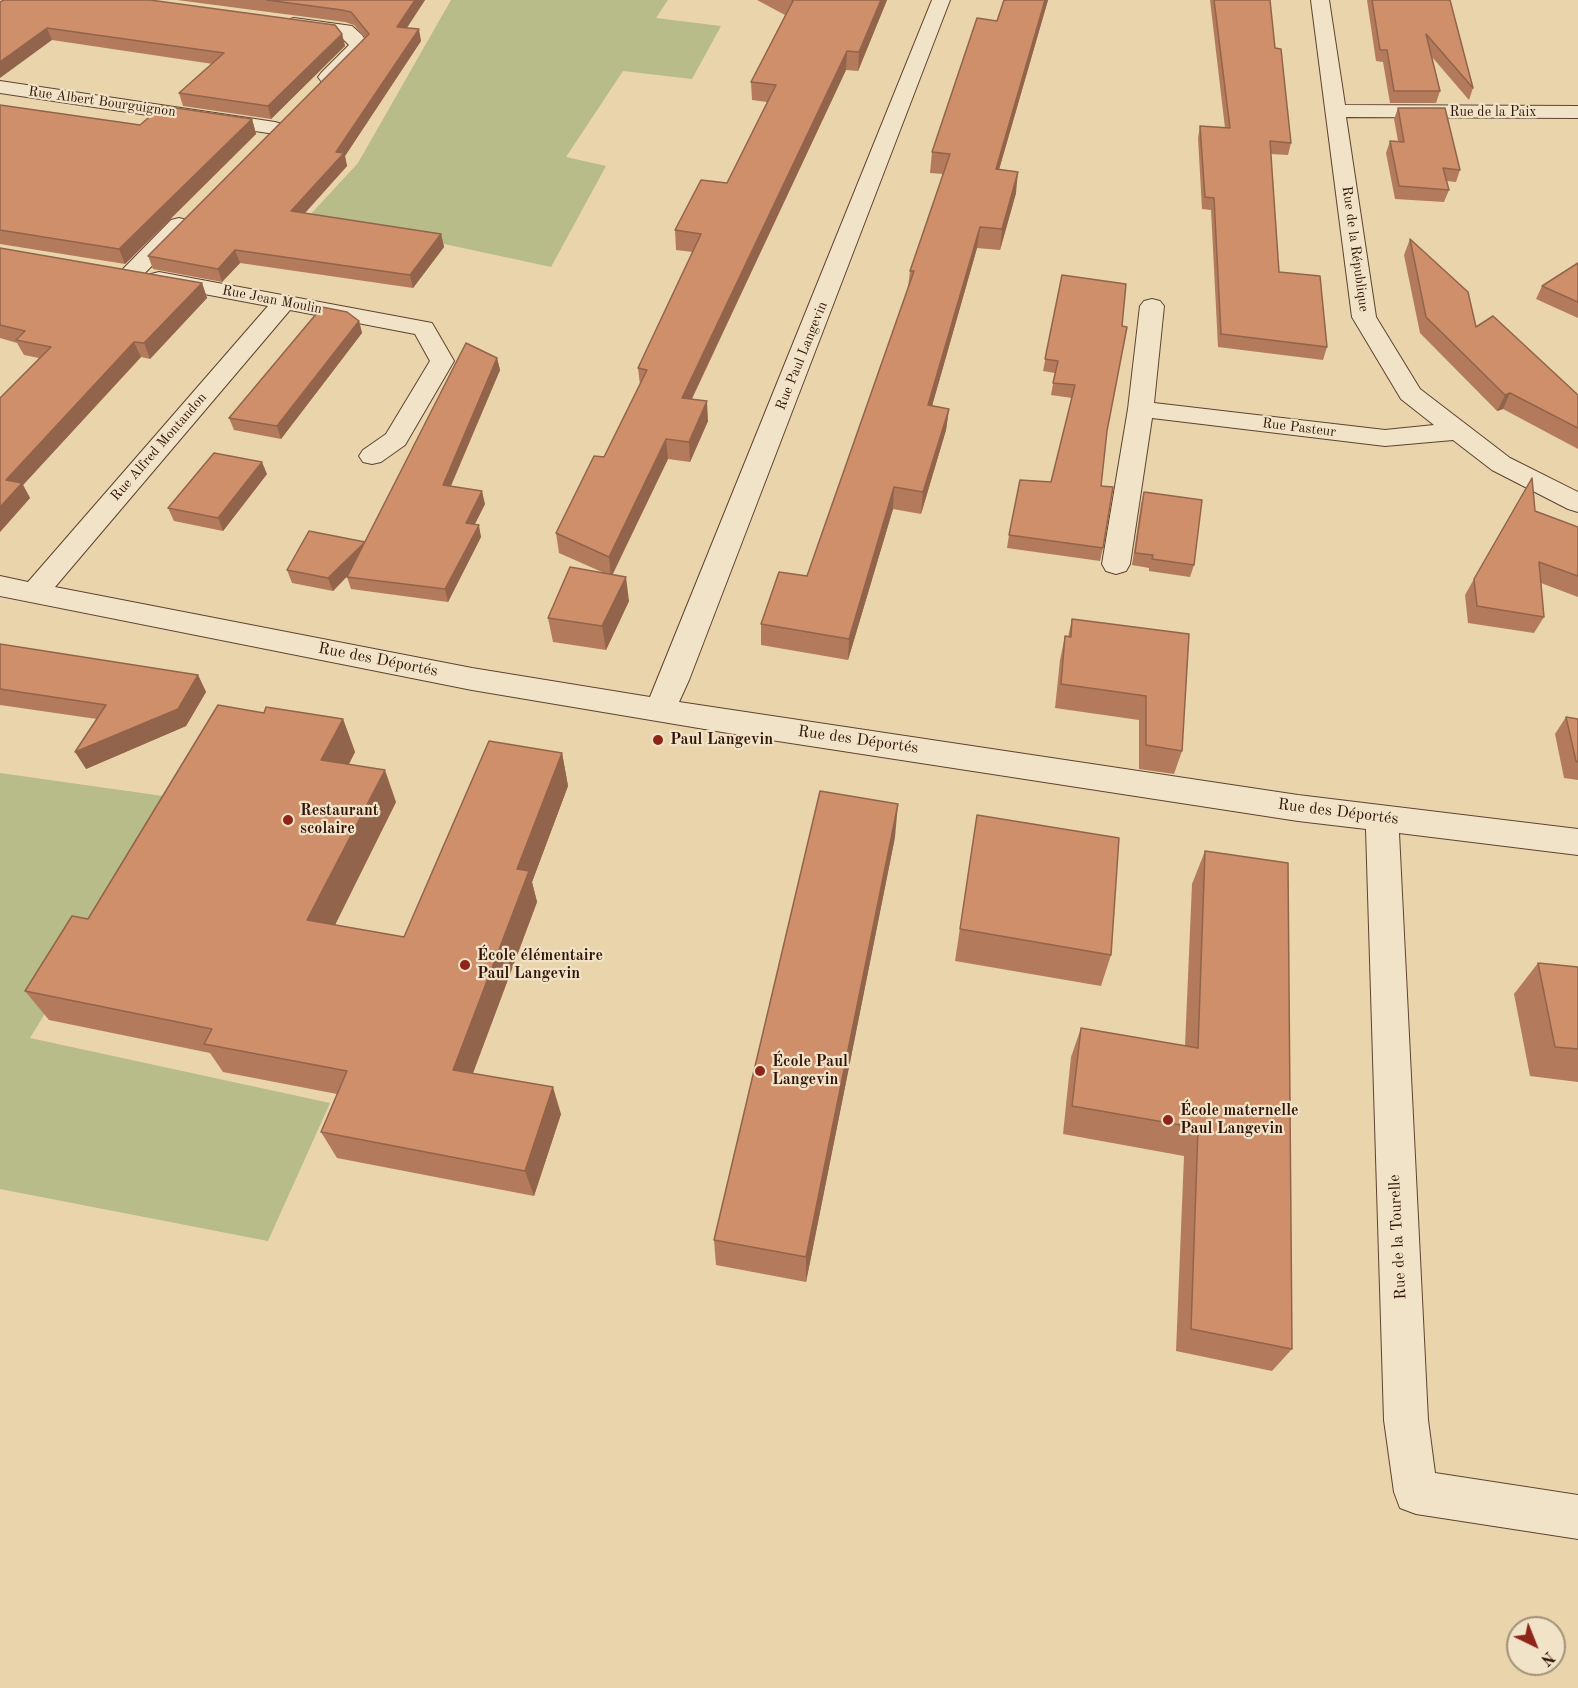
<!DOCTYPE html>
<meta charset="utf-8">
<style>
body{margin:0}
#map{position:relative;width:1578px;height:1688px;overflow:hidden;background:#e9d4ab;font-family:"Old Standard TT",serif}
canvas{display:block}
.north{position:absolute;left:1506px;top:1616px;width:60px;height:60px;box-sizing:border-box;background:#f1e3c8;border:2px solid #a4907b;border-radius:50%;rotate:137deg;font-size:16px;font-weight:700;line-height:24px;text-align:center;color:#311307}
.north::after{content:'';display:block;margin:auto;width:21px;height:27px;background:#8f2418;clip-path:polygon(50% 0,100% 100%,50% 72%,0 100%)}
</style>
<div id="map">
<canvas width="1578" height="1688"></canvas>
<div class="north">N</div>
</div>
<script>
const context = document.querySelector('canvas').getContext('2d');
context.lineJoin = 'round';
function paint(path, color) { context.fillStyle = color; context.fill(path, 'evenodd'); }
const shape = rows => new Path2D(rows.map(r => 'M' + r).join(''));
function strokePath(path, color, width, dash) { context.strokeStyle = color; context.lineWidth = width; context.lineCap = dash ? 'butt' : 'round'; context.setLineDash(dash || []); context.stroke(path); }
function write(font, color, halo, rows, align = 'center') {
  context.font = font + ' "Old Standard TT",serif'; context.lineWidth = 4.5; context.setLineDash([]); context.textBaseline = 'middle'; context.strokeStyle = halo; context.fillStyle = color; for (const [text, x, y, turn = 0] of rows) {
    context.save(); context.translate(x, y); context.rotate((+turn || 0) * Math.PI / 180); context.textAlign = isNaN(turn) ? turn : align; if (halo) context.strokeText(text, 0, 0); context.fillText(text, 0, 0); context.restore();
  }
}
const green = shape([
 [451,0,668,0,656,18,721,26,692,79,623,71,566,157,606,166,551,267,310,215,358,163],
 [0,773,177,798,30,1038,330,1103,268,1241,0,1189]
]);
const minor = shape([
 [932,0,950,0,689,680,679,702,1298,795,1578,829,1578,855,1399,833,1428,1420,1435,1473,1578,1495,1578,1539,1416,1514,1400,1508,1394,1492,1384,1420,1366,829,1298,821,758,738,472,690,0,596,0,576,28,582,268,306,151,284,147,279,151,274,159,272,432,323,454,361,405,445,381,462,372,464,363,462,359,456,363,450,386,434,430,361,415,334,290,310,55,587,472,668,650,697,932,0],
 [1311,0,1329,0,1345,105,1578,106,1578,118,1346,117,1376,317,1420,389,1510,458,1578,492,1578,512,1568,509,1492,470,1453,440,1385,446,1152,418,1130,564,1126,571,1116,574,1106,571,1102,564,1128,409,1140,306,1144,301,1152,299,1160,301,1164,306,1154,403,1385,430,1434,425,1401,399,1352,317,1311,0],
 [294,18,352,26,362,35,369,46,335,81,321,81,318,77,321,73,349,45,339,35,287,28,285,24,287,20,294,18],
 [0,81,275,122,282,124,285,128,282,132,275,134,0,93,0,81],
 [179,218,187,220,190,225,187,230,139,279,131,281,123,279,119,274,123,269,171,220,179,218]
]);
const wall = shape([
 [177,0,425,0,407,28,421,41,345,156,347,166,305,213,441,234,444,247,413,288,240,263,222,282,153,269,148,256,365,38,354,25,345,22],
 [757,0,887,0,858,71,846,70,692,399,708,421,690,462,668,459,613,574,629,601,606,650,553,642,548,618,602,572,559,553,556,533,604,457,640,385,638,368,693,252,676,250,675,230,727,183,767,102,752,100,751,82,785,15],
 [1004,0,1048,0,999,170,1016,193,1000,250,977,248,932,406,949,409,946,430,921,514,893,509,848,660,761,645,761,624,807,576,908,288,910,271,943,174,930,173,932,152,997,21],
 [1210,0,1270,0,1275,48,1291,143,1288,155,1271,154,1279,272,1327,347,1323,360,1218,347,1211,210,1202,209,1198,138,1200,126,1225,128],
 [1367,0,1450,0,1473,88,1469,100,1432,57,1440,91,1436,103,1390,103,1383,62,1376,61],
 [0,2,342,34,345,46,271,119,183,106,179,93,213,64,52,40],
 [0,105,140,125,252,119,256,134,125,264,0,244],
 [1398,108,1460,170,1456,182,1447,181,1449,190,1444,202,1395,199,1386,153,1390,141,1398,141,1394,119],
 [1410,239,1476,327,1578,395,1578,449,1503,409,1497,411,1420,333,1404,255],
 [0,248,202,283,207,298,150,359,141,357,23,485,30,498,0,532,0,398,39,358,24,355,17,343,0,338],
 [1578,263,1578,318,1536,299,1542,286],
 [1062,275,1107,431,1101,486,1103,548,1100,561,1007,548,1009,535,1051,482,1072,398,1051,395,1055,373,1043,371],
 [359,321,362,333,281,439,234,430,229,418],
 [497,358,500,370,451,486,485,504,475,524,481,537,448,602,351,589,347,577,348,575,333,591,292,583,287,570,365,542],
 [267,474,223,531,174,521,168,508],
 [1144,492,1194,565,1190,577,1149,571,1149,568,1132,565,1141,504],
 [1535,511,1578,527,1578,597,1541,583,1544,617,1534,633,1468,623,1465,595,1474,579],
 [1072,619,1189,634,1182,751,1174,774,1139,769,1139,720,1055,708,1060,660,1065,636,1068,637],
 [0,644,198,675,206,692,186,726,86,769,97,719,0,705],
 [264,713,343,719,355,752,349,764,396,802,335,925,404,937,562,753,568,786,532,882,537,902,473,1073,561,1114,534,1196,337,1158,321,1132,337,1094,223,1072,210,1053,49,1020,25,991,88,919],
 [1566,717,1578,719,1578,780,1564,778,1555,734],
 [977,815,1111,955,1101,986,955,961],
 [895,837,806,1282,716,1265,714,1240],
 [1205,851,1292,1349,1272,1371,1176,1351,1184,1156,1063,1134,1071,1057,1081,1028,1185,1046,1192,884],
 [1538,963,1578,967,1578,1082,1530,1076,1514,994]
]);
const shadedWall = shape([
 [415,0,425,0,399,39,397,27],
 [881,0,887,0,858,71,859,52],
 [1045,0,1048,0,993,190,996,169],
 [47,28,52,40,0,78,0,62],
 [419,29,421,41,345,156,347,166,295,224,291,211,336,152],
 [342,34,345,46,271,119,268,106],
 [847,51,846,70,683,417,682,398],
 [252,119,256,134,125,264,119,249],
 [1018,172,1016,193,1000,250,1002,229],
 [980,227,977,248,926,427,928,405],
 [441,234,444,247,413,288,410,275],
 [235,250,240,263,222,282,218,269],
 [202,283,207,298,150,359,144,343],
 [359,321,362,333,281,439,277,426],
 [134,342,141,357,23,485,30,498,0,532,0,507,6,480],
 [497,358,500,370,446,497,443,485],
 [1510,393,1503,409,1497,411,1505,395],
 [707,401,708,421,690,462,689,442],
 [949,409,946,430,921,514,923,492],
 [666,439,668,459,611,577,609,557],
 [262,462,267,474,223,531,218,518],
 [894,487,893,509,848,660,849,639],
 [482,491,485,504,469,535,466,523],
 [479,525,481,537,448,602,445,589],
 [365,542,369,554,333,591,328,578],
 [626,577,629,601,606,650,602,626],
 [198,675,206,692,186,726,86,769,75,752],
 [343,719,355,752,334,793,321,760],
 [562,753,568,786,532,882,537,902,464,1097,453,1070,517,869],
 [385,770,396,802,322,951,307,920],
 [898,804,895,837,806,1282,806,1257],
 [553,1087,561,1114,534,1196,525,1171]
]);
const building = shape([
 [4,0,150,0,335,25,342,34,268,106,179,93,224,53,47,28,0,62,0,2,4,0],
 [267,0,415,0,397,27,419,29,336,152,344,153,291,211,441,234,410,275,235,250,218,269,148,256,369,34,351,12,342,10,267,0],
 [792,0,881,0,859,52,847,51,682,398,707,401,689,442,666,439,609,557,556,533,594,456,604,457,647,370,638,368,701,234,675,230,701,180,727,183,776,85,751,82,793,1,792,0],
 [1004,0,1045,0,996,169,1018,172,1002,229,980,227,928,405,949,409,923,492,894,487,849,639,761,624,779,572,807,576,914,271,910,271,950,154,932,152,977,18,997,21,1004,0],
 [1214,0,1270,0,1275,48,1281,49,1291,143,1270,141,1279,272,1320,276,1327,347,1221,334,1214,198,1205,197,1200,126,1230,128,1214,0],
 [1372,0,1450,0,1473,88,1426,34,1440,91,1394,91,1387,50,1380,50,1372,0],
 [0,105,140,125,162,106,252,119,119,249,0,230,0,105],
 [1398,108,1445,108,1460,170,1443,168,1449,190,1399,186,1390,141,1404,142,1398,108],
 [1410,239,1468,292,1476,327,1493,316,1578,395,1578,428,1510,393,1505,395,1426,317,1410,239],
 [0,248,202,283,144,343,134,342,6,480,22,483,0,507,0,398,51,347,16,340,25,331,0,325,0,248],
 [1578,263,1578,302,1542,286,1578,263],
 [1062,275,1126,284,1122,326,1127,327,1107,431,1101,486,1113,487,1103,548,1009,535,1020,480,1051,482,1075,385,1053,383,1058,361,1045,359,1062,275],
 [322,307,347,312,359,321,277,426,229,418,322,307],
 [466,343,497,358,443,485,482,491,466,523,479,525,445,589,347,577,466,343],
 [214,453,262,462,218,518,168,508,214,453],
 [1532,478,1535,511,1578,527,1578,576,1539,562,1544,617,1477,606,1474,579,1532,478],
 [1144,492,1202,500,1194,565,1152,559,1153,555,1135,553,1144,492],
 [309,531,365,542,328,578,287,570,309,531],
 [570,567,626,577,602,626,548,618,570,567],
 [1072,619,1189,634,1182,751,1146,745,1146,696,1061,684,1065,636,1071,637,1072,619],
 [0,644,198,675,178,709,75,752,106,705,0,689,0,644],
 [218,705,264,713,266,707,343,719,321,760,385,770,307,920,404,937,489,741,562,753,517,869,529,871,453,1070,553,1087,525,1171,321,1132,347,1071,204,1044,212,1029,25,991,72,916,88,919,218,705],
 [1566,717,1578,719,1578,762,1576,761,1566,717],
 [820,791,898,804,806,1257,714,1240,820,791],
 [977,815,1119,838,1111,955,960,929,977,815],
 [1205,851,1288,863,1292,1349,1191,1329,1198,1128,1072,1106,1081,1028,1198,1048,1205,851],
 [1538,963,1578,967,1578,1049,1555,1047,1538,963]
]);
const markers = [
 [658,740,6,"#8f2418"],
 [288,820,6,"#8f2418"],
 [465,965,6,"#8f2418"],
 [760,1071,6,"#8f2418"],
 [1168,1120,6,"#8f2418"]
];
const farStreetnames = [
 ["Rue Albert Bourguignon",102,102,8],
 ["Rue de la Paix",1493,112],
 ["Rue de la République",1355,249,82],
 ["Rue Jean Moulin",272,300,11],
 ["Rue Paul Langevin",802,356,-68],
 ["Rue Pasteur",1299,428,7],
 ["Rue Alfred Montandon",159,447,-49]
];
const streetNames = [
 ["Rue des Déportés",378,660,11],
 ["Rue des Déportés",858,740,8],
 ["Rue des Déportés",1338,812,7],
 ["Rue de la Tourelle",1398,1237,-93]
];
const poiNames = [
 ["Paul Langevin",670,740],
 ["Restaurant",300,811],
 ["scolaire",300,829],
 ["École élémentaire",477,956],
 ["Paul Langevin",477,974],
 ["École Paul",772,1062],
 ["Langevin",772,1080],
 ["École maternelle",1180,1111],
 ["Paul Langevin",1180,1129]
];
paint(green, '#b7bc88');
strokePath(minor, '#5f4330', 2);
paint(minor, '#f1e3c8');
paint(wall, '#b37b5c');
paint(shadedWall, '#92644b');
paint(building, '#d08f6b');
strokePath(building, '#92644b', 1.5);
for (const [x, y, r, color] of markers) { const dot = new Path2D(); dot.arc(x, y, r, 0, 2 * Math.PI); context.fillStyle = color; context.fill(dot); strokePath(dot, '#f1e3c8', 2); }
write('14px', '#311307', '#f1e3c8', farStreetnames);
write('16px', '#311307', '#f1e3c8', streetNames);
write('bold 16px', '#311307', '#f1e3c8', poiNames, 'left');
</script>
